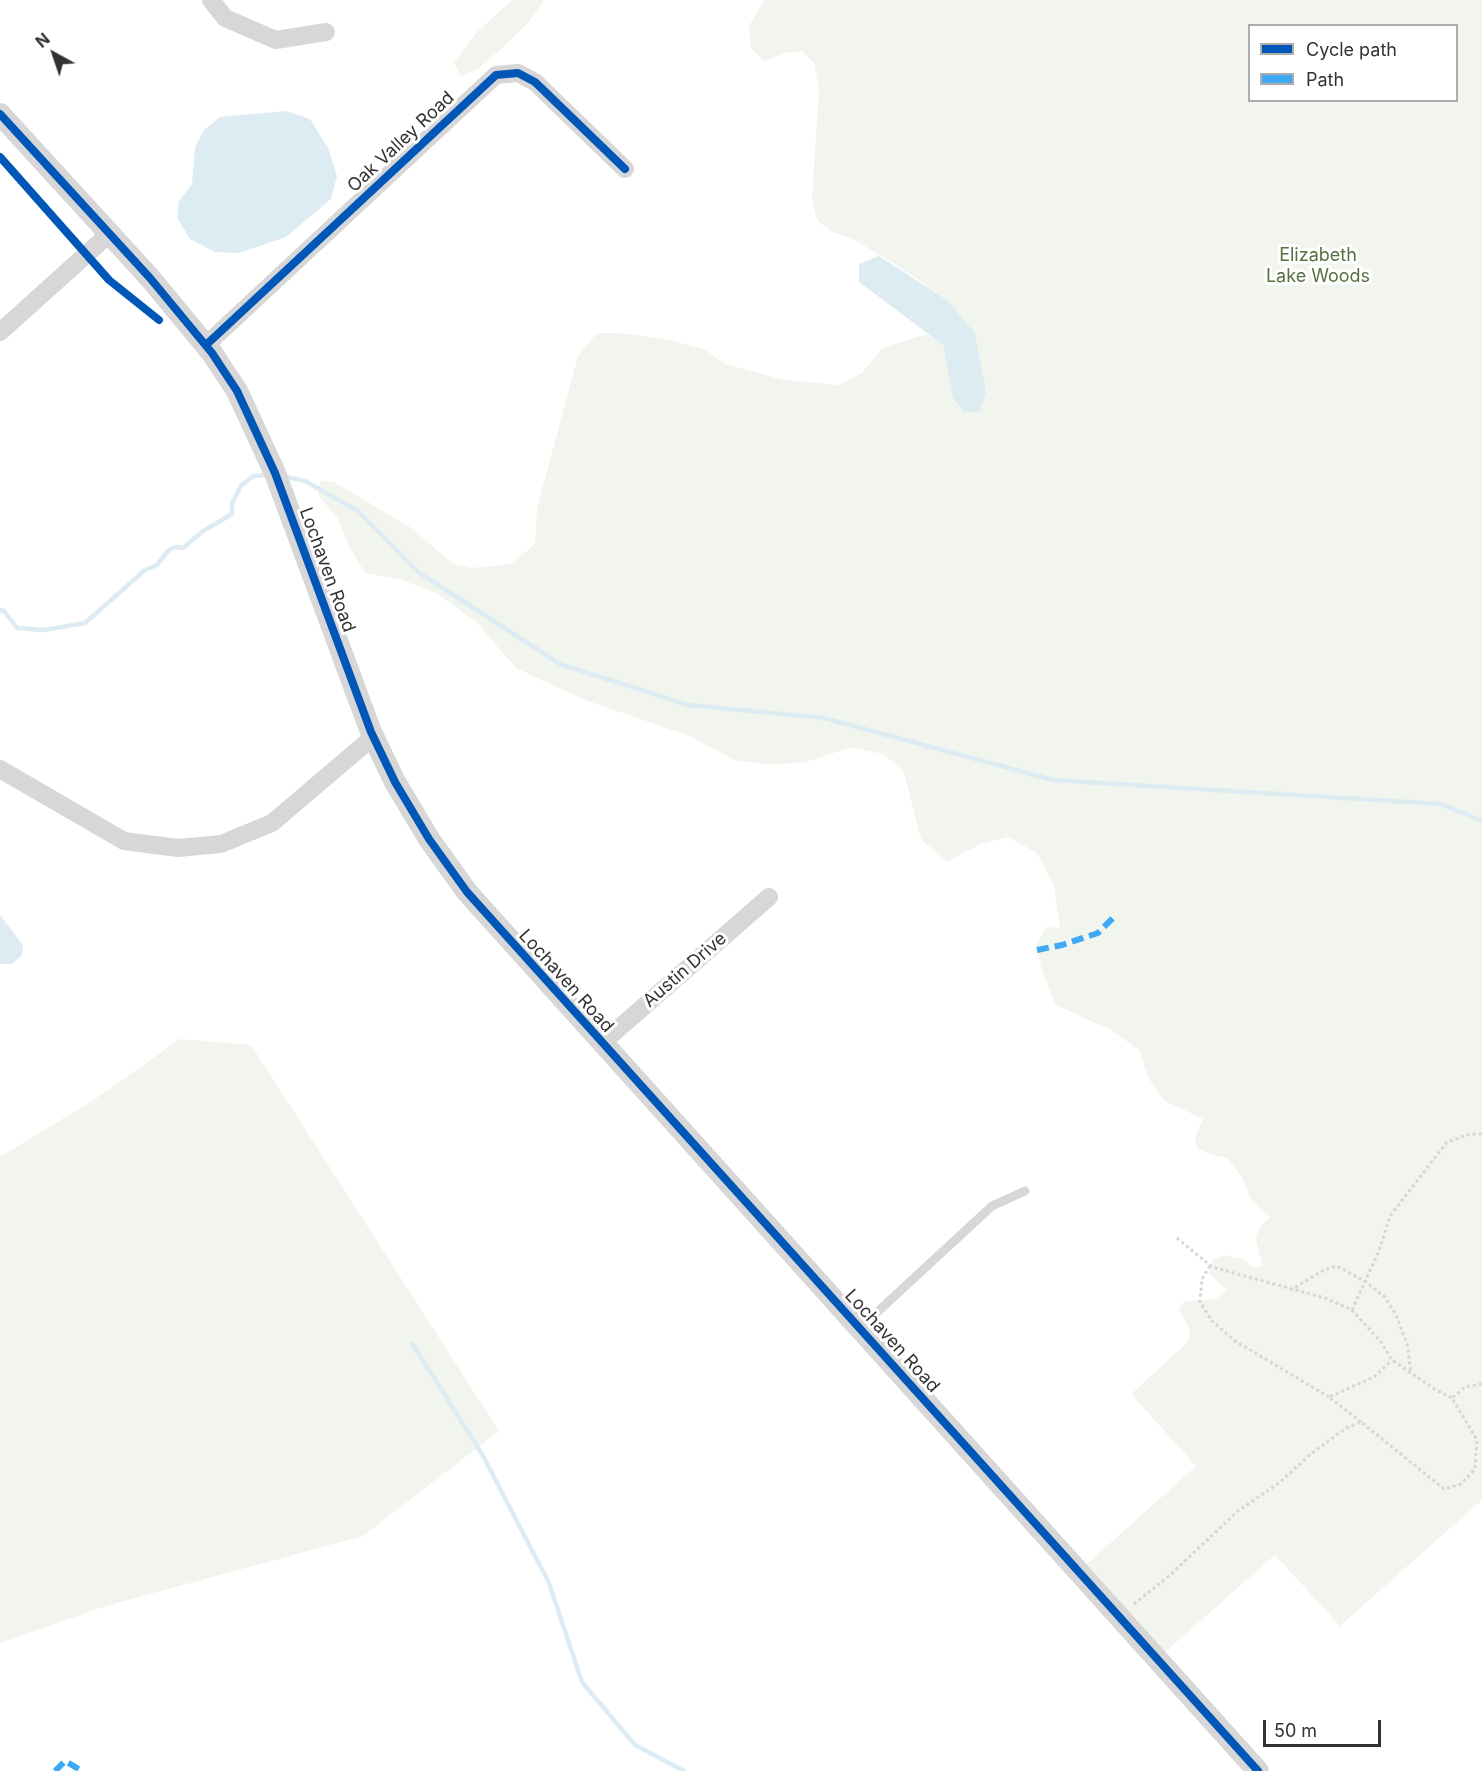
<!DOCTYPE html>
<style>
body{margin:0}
#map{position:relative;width:1482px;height:1771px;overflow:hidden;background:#fff;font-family:Inter,sans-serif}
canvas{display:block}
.legend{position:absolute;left:1248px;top:24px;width:210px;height:78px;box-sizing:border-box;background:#fff;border:2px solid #adadad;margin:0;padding:8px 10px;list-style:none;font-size:18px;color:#333}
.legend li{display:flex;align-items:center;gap:12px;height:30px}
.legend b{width:30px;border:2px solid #adadad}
.north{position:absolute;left:24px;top:24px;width:60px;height:60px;-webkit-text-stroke:4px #fff;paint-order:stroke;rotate:320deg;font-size:16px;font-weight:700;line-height:24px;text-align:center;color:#333}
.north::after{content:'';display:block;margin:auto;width:21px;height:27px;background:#333;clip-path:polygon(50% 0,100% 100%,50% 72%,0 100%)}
.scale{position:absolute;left:1263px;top:1720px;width:118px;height:27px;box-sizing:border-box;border:3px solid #333;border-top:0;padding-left:8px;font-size:18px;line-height:21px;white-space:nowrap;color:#333;-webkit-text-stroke:4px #fff;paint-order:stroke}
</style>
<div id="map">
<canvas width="1482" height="1771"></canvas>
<ul class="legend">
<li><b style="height:8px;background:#0057b8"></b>Cycle path</li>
<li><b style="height:8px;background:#3fa9f5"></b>Path</li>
</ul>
<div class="north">N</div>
<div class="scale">50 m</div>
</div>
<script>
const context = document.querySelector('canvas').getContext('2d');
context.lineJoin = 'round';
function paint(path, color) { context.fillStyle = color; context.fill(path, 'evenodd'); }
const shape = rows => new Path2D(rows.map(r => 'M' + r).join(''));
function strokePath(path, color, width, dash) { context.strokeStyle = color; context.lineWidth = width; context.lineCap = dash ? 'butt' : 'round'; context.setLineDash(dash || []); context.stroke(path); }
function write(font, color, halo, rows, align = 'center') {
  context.font = font + ' Inter,sans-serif'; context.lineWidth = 6; context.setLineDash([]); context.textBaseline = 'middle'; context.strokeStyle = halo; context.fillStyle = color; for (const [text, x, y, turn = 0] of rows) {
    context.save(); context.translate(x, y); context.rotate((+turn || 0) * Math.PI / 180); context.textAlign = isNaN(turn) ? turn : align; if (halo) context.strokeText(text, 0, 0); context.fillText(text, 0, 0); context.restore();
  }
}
const green = shape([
 [512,0,544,0,528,23,501,49,476,70,461,76,454,63,477,32],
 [764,0,1482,0,1482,1500,1340,1626,1275,1555,1165,1652,1087,1564,1196,1466,1131,1394,1188,1342,1190,1330,1179,1309,1184,1301,1216,1299,1227,1290,1209,1274,1212,1259,1225,1255,1242,1259,1255,1268,1262,1265,1256,1239,1259,1228,1270,1217,1251,1200,1242,1177,1227,1158,1212,1155,1197,1148,1195,1137,1203,1119,1165,1101,1149,1079,1139,1050,1111,1030,1056,1005,1042,971,1036,945,1046,927,1060,928,1054,886,1038,854,1009,837,980,844,947,862,921,839,903,770,883,754,852,747,803,763,766,764,734,760,690,736,585,700,516,668,476,622,436,593,402,580,365,573,349,546,338,519,319,496,320,481,334,482,410,527,453,564,471,568,511,564,535,544,537,508,578,356,597,333,620,333,669,340,704,349,725,364,784,380,839,385,862,373,882,348,927,334,943,345,953,398,964,412,975,333,947,300,901,268,853,239,832,232,817,220,812,200,819,89,814,63,802,51,785,53,764,61,751,48,749,26],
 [1250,26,1456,26,1456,100,1250,100],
 [180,1039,251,1045,499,1431,363,1536,106,1606,0,1643,0,1157,95,1099]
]);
const water = shape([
 [286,111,310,119,328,148,337,176,331,199,286,237,239,253,215,252,190,239,177,218,179,201,192,184,195,147,204,130,220,117],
 [879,256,947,300,975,333,986,393,980,412,964,412,953,398,943,345,859,282,859,264],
 [0,915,23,945,22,955,12,964,0,964]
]);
const stream = shape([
 [287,477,305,481,358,511,418,572,560,664,688,705,824,718,1053,780,1441,804,1482,821],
 [0,610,4,611,17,628,44,630,85,623,145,570,157,565,169,550,176,547,183,548,203,531,232,514,232,503,241,486,253,476,266,475],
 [412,1343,482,1454,549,1583,582,1682,635,1745,684,1771]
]);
const path = shape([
 [1177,1238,1212,1267,1325,1298,1352,1310,1381,1342,1392,1360,1436,1390,1452,1398],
 [1210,1266,1202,1279,1200,1302,1212,1321,1235,1341,1329,1397],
 [1290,1290,1326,1269,1337,1266,1366,1282,1385,1297,1396,1315,1407,1344,1411,1374],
 [1352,1310,1379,1251,1390,1216,1447,1142,1470,1134,1482,1134],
 [1361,1422,1329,1397,1374,1377,1392,1360],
 [1134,1604,1169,1576,1238,1511,1279,1483,1312,1453,1346,1428,1361,1422,1444,1489,1461,1484,1475,1469,1477,1440,1452,1398,1465,1387,1482,1384]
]);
const service = shape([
 [860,1328,992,1206,1025,1191]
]);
const minor = shape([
 [211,0,225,18,276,40,326,32],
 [0,332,109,234],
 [206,345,496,75,518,73,535,82,625,169],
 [0,769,124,841,178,848,221,844,272,823,373,737],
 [602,1043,769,897]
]);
const tertiary = shape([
 [0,114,150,278,212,353,237,391,275,473,371,732,395,782,429,839,467,892,1258,1771]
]);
const quiet = shape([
 [1037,950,1062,945,1098,933,1113,918],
 [55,1771,65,1761,82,1771]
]);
const cycleway = shape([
 [0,114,150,278,212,353,237,391,275,473,371,732,395,782,429,839,467,892,1258,1771],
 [0,157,109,280,159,320],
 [206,345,496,75,518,73,535,82,625,169]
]);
const streetNames = [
 ["Oak Valley Road",401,142,-43],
 ["Lochaven Road",327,570,70],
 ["Austin Drive",685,970,-41],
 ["Lochaven Road",566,981,48],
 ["Lochaven Road",892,1341,48]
];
const parkNames = [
 ["Elizabeth",1318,256],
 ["Lake Woods",1318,277]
];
paint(green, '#f1f5ed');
paint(water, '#ddebf3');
strokePath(stream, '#ddebf3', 4.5);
strokePath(path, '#d6d6d6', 3, [3, 3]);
strokePath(service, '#d7d7d7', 9);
strokePath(minor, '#d7d7d7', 18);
strokePath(tertiary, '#d7d7d7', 22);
strokePath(quiet, '#3fa9f5', 6, [12, 6]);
strokePath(cycleway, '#0057b8', 8);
write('18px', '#333', '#fff', streetNames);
write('18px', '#56703f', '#fff', parkNames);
</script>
